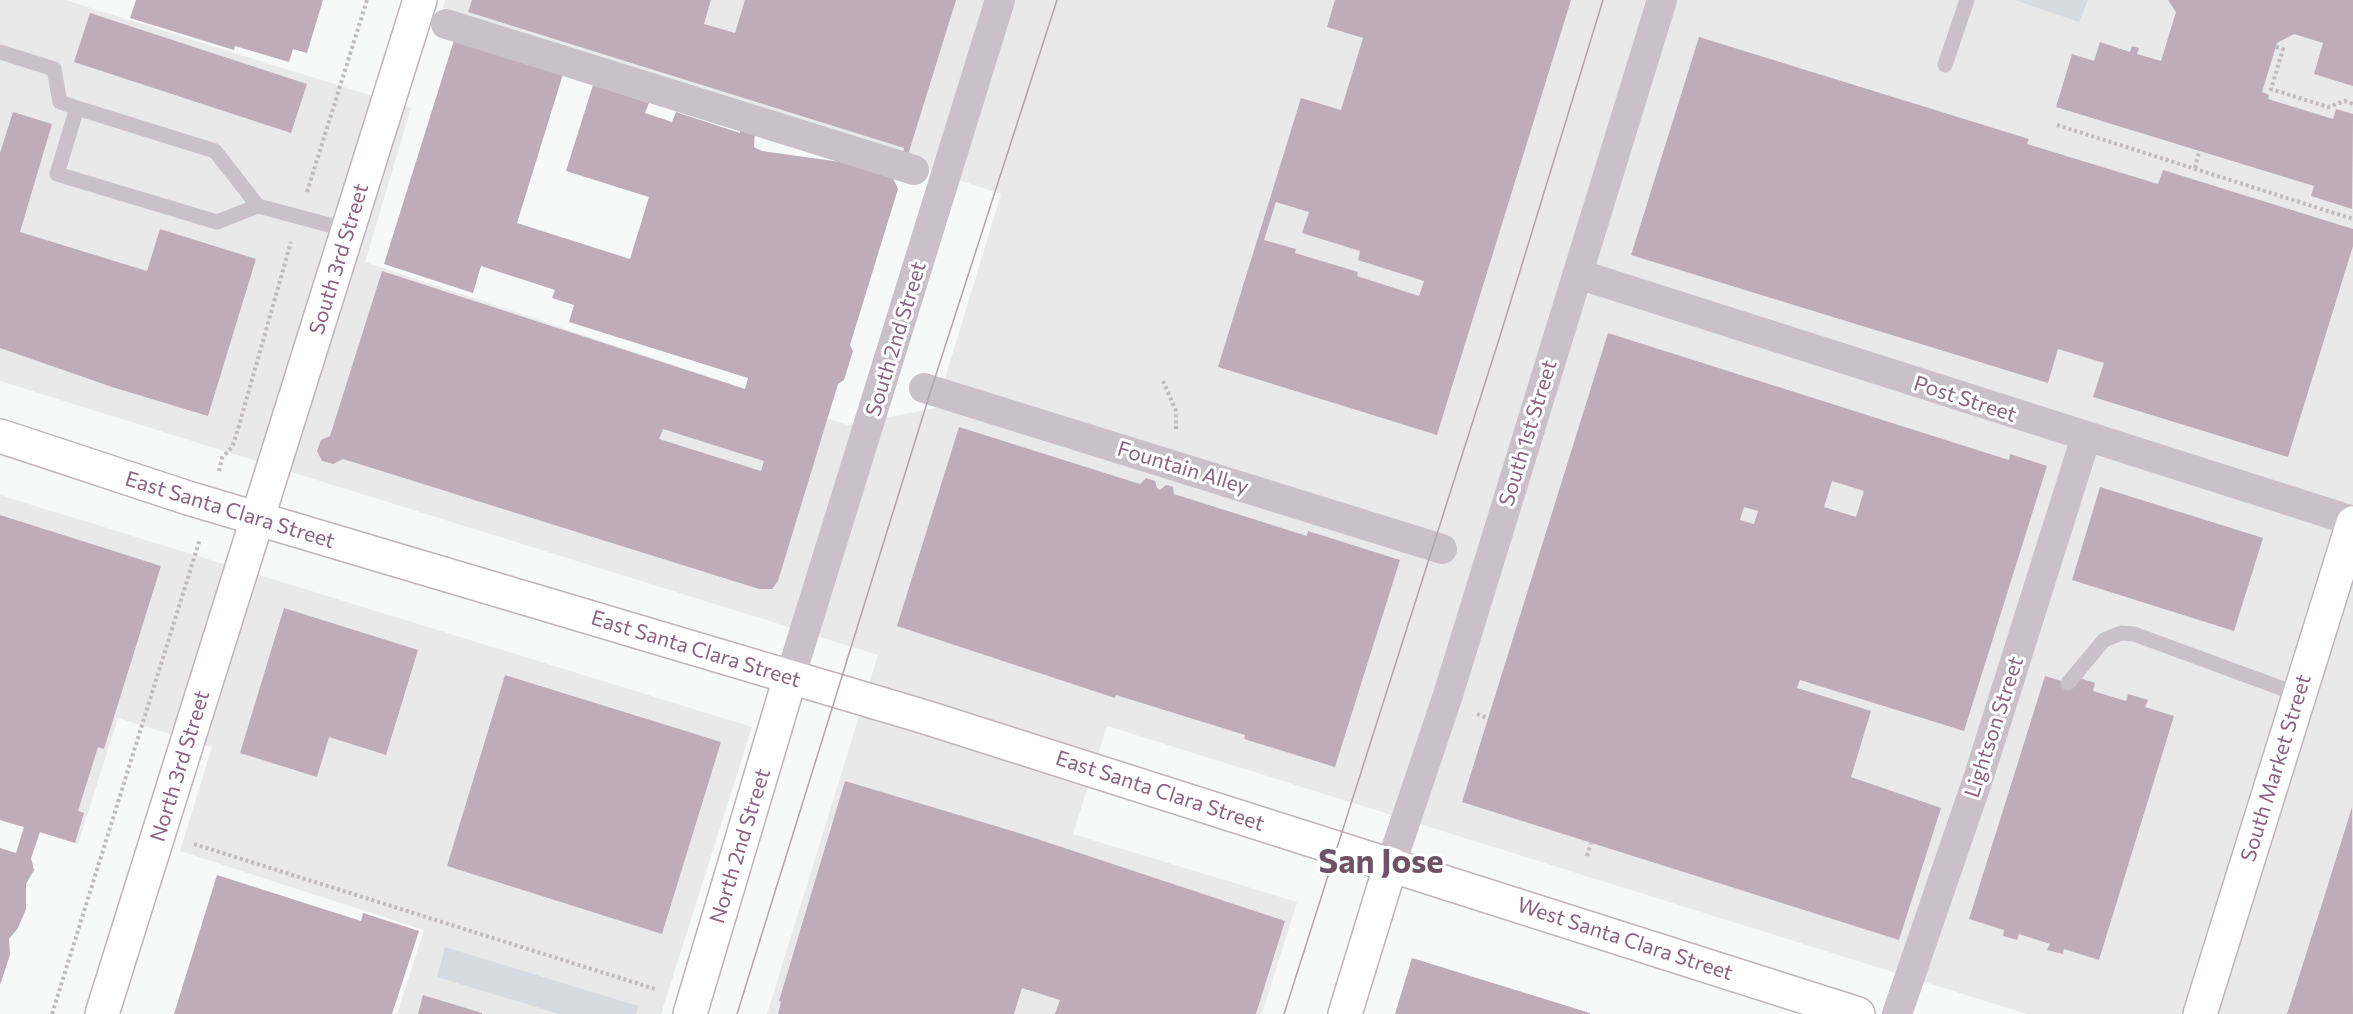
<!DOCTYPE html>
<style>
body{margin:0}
canvas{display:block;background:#f6f9f8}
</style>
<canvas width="2353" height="1014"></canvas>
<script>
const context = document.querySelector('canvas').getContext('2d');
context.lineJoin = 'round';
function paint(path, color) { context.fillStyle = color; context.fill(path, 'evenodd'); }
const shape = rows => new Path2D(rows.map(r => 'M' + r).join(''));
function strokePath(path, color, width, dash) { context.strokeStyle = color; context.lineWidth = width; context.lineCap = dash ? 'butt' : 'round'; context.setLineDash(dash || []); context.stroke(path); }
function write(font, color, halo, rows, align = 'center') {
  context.font = font + ' Commissioner,sans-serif'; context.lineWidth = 6; context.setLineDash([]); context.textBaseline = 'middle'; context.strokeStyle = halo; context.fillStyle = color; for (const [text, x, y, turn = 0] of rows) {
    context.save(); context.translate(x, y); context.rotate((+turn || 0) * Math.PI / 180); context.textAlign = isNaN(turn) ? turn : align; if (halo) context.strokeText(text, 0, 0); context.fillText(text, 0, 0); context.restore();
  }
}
const built = shape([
 [0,0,65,0,411,108,365,262,745,389,744,392,848,425,936,408,1001,194,443,8,445,0,2353,0,2353,1014,2027,1014,1107,726,1073,834,1297,902,1262,1014,767,1014,878,655,0,381],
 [0,495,752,727,661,1014,397,1014,424,930,180,851,212,747,118,718,78,844,0,820]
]);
const green = shape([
 [2015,0,2088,0,2079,22],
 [445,947,638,1006,636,1014,559,1014,437,977]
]);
const building = shape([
 [136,0,323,0,307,53,293,49,289,62,235,46,234,50,130,18],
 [472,0,711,0,704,24,735,33,745,0,956,0,908,155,903,154,904,148,468,12],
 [1335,0,1571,0,1437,435,1218,367,1301,98,1341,110,1363,38,1327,27],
 [1276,202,1309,212,1302,233,1360,251,1358,260,1424,281,1419,296,1357,276,1358,272,1295,253,1296,249,1264,240],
 [2168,0,2353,0,2353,86,2314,74,2323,43,2294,34,2277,43,2262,92,2269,95,2268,99,2333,119,2336,109,2353,114,2352,209,2311,196,2314,186,2056,107,2072,54,2094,61,2100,42,2130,52,2132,46,2139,48,2137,54,2161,61,2176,12],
 [90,13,307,84,291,133,74,62],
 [455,37,564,71,517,223,630,259,649,197,566,171,593,85,649,103,645,113,672,122,676,112,740,133,740,129,755,130,754,147,762,151,876,167,892,176,898,189,850,345,853,351,844,380,838,384,778,581,772,589,759,589,343,459,333,464,322,461,317,451,321,440,330,436,382,271,745,389,748,378,569,322,574,305,552,298,555,290,481,266,473,293,384,264],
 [663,429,764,461,761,471,659,439],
 [1699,37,2029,139,2027,144,2158,184,2163,170,2353,229,2353,246,2288,457,2093,397,2104,363,2058,349,2048,383,1631,255],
 [13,112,52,124,20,232,147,271,160,229,256,259,208,416,112,387,0,348,0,153],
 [1608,333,2009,460,2010,454,2047,466,1964,731,1800,680,1797,688,1871,711,1851,777,1941,808,1899,940,1462,802],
 [1832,481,1864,491,1856,517,1824,507],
 [1744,507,1758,511,1754,524,1740,520],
 [959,427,1140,484,1146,478,1155,481,1157,488,1160,490,1166,485,1173,487,1174,494,1307,536,1308,531,1400,560,1335,767,1244,739,1245,735,1116,695,1115,698,897,626],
 [2100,487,2263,538,2234,631,2072,580],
 [0,515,161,566,104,749,98,747,78,811,84,813,75,843,40,832,31,858,34,870,26,884,26,909,18,928,9,939,10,955,0,985,0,848,16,853,24,827,0,820],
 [284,608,418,650,386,755,329,737,317,777,240,753],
 [505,675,721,742,662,934,447,866],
 [2045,676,2075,685,2077,677,2095,683,2093,691,2126,701,2128,694,2148,700,2145,707,2174,716,2099,960,2064,949,2063,954,2047,950,2050,944,2019,934,2017,940,2003,936,2004,930,1969,919],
 [845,781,1019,833,1285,921,1256,1014,1055,1014,1060,1000,1022,988,1014,1014,778,1014,781,1002,779,1001],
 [2352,807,2353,1014,2287,1014,2322,904],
 [217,875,361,921,363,913,419,931,392,1014,174,1014],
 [1412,958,1590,1013,1590,1014,1395,1014],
 [423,995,482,1013,482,1014,418,1014]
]);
const path = shape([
 [2276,47,2283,49,2271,89,2328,107,2345,101,2353,104],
 [2057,125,2353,219],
 [2195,168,2199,152],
 [307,192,367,0],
 [1163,381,1176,411,1176,431],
 [219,471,222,458,232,447,236,436,291,242],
 [1477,714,1487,718],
 [194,844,655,989],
 [1587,856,1591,843],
 [52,1014,200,539]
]);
const lane = shape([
 [0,52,54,69,60,102,77,108],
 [1945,65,1967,0],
 [258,206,215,151,77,108,57,174,217,222,258,206,348,230],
 [2068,683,2104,640,2121,633,2134,634,2300,695]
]);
const street = shape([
 [446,24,914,170],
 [1578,274,2353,521],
 [924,388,1442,549],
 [790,678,1000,0],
 [1391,864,1448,695,1662,0],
 [1897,1014,1979,776,2086,437]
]);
const secondary = shape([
 [102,1014,420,0],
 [690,1014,790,678],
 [1345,1014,1391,864]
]);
const primary = shape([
 [0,436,188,498,925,717,1858,1014],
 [2200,1014,2353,523]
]);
const tram = shape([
 [737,1014,931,390,1057,0],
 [1284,1014,1501,333,1603,0]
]);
const streetNames = [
 ["South 3rd Street",339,259,-73],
 ["South 2nd Street",896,339,-73],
 ["Post Street",1965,399,18],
 ["South 1st Street",1528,433,-73],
 ["Fountain Alley",1183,468,17],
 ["East Santa Clara Street",230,510,17],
 ["East Santa Clara Street",696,649,17],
 ["Lightson Street",1994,727,-72],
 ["North 3rd Street",180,766,-73],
 ["South Market Street",2276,768,-73],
 ["East Santa Clara Street",1160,791,18],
 ["North 2nd Street",740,846,-73],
 ["West Santa Clara Street",1625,939,18]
];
const townNames = [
 ["San Jose",1381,862]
];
paint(built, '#e9e9ea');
paint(green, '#d6dbe1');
paint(building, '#beadb9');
strokePath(secondary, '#bfb3bc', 36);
strokePath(primary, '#bfb4bb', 36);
strokePath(path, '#c0b9be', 4, [3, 3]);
strokePath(lane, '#cac0c8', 15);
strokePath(street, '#cac0c8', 30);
strokePath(secondary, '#fff', 33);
strokePath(primary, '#fff', 33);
strokePath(tram, '#b2a3ae', 1.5);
write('21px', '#8a647f', '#fff', streetNames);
write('bold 33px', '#6e5366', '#fff', townNames);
</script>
